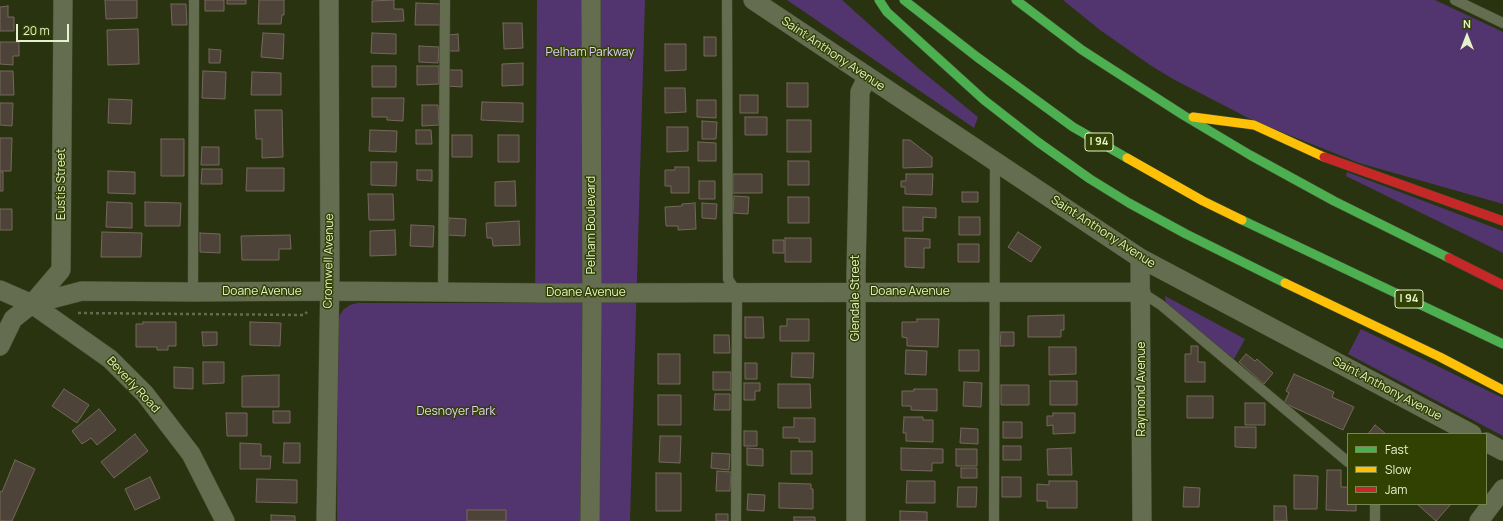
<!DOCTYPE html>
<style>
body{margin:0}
#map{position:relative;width:1503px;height:521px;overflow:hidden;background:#2a3310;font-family:Manrope,sans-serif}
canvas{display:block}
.legend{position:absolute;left:1347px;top:433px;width:140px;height:72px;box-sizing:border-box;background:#314102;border:1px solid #798853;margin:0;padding:5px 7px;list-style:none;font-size:12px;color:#e4f2cc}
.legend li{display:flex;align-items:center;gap:8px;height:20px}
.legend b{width:20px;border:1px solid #798853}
.north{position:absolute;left:1447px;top:16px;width:40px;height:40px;-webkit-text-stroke:3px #314102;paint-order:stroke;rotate:0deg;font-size:11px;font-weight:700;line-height:16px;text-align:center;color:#e4f2cc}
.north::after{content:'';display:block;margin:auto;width:14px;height:18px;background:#e4f2cc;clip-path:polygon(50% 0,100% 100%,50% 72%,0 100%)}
.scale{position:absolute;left:16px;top:24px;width:53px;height:18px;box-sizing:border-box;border:2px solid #e4f2cc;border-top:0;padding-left:5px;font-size:12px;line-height:14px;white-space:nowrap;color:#e4f2cc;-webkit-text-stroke:3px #314102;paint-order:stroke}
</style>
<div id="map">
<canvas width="1503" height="521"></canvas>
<ul class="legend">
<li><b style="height:5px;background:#4caf50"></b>Fast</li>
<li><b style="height:5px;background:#ffc107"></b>Slow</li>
<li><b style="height:5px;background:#c62828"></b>Jam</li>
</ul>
<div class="north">N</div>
<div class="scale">20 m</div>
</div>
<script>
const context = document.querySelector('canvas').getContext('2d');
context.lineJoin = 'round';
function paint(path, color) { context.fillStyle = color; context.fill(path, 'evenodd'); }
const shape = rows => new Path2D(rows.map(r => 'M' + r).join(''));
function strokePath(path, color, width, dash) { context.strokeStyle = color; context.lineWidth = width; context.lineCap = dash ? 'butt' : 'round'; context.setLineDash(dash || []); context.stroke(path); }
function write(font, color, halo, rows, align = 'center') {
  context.font = font + ' Manrope,sans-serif'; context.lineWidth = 3; context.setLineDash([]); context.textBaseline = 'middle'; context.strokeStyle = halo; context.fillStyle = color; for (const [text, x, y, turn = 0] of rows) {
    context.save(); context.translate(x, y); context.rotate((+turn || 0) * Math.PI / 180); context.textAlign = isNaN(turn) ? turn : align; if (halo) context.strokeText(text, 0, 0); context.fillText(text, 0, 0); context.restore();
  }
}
const green = shape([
 [537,0,645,0,630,521,337,521,338,323,340,315,343,310,350,305,357,303,535,303],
 [787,0,842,0,918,68,978,117,974,128],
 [1063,0,1435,0,1503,32,1503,204,1359,163,1254,121,1173,79,1150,65,1100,30],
 [1347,172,1503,231,1503,253,1346,176],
 [1165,296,1245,339,1234,359,1166,305],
 [1361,329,1503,398,1503,436,1348,354]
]);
const building = shape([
 [105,0,137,0,137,18,106,19,105,0],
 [205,0,224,0,224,11,205,11,205,0],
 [227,0,246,0,246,4,227,4,227,0],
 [259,0,284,0,284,15,282,15,281,24,258,24,259,0],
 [394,0,394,9,403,9,404,21,372,22,372,1,394,0],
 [416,3,441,4,441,25,415,25,416,3],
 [171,4,186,4,187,25,172,25,171,4],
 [8,6,8,17,14,17,14,31,0,31,0,7,8,6],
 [503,23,522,23,523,48,504,49,503,23],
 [138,29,139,64,108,65,107,30,138,29],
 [263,33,284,34,283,59,261,57,263,33],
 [372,33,396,34,396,54,371,53,372,33],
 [458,34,459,51,449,51,449,35,458,34],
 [704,37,716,37,716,56,704,56,704,37],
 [0,42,19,42,19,56,13,56,13,65,0,64,0,42],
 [665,44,686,44,686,70,665,71,665,44],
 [419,46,439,47,438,63,419,62,419,46],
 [209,49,221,50,220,63,209,63,209,49],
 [523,63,523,85,502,86,502,64,523,63],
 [372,66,396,66,396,87,372,87,372,66],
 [417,66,439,66,439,84,417,85,417,66],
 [447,70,462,70,462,87,447,86,447,70],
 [0,71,13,71,14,95,0,95,0,71],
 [203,71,226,72,225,99,202,98,203,71],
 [252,72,281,73,281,95,251,95,252,72],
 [787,83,808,83,808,107,787,107,787,83],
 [665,88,685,88,686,112,665,113,665,88],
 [740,95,758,95,758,113,740,113,740,95],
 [372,98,404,98,403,121,387,120,387,117,372,117,372,98],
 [109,99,132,100,131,124,108,123,109,99],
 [697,100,716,100,716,118,697,117,697,100],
 [482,102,523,103,523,122,481,120,482,102],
 [0,103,13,103,12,126,0,125,0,103],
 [422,105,438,105,439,125,422,126,422,105],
 [255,110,282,110,283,157,262,158,262,139,256,139,255,110],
 [745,117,767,117,767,135,745,135,745,117],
 [787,120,811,120,811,152,787,152,787,120],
 [702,121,717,122,716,139,702,139,702,121],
 [667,127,688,127,688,151,667,152,667,127],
 [370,130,397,131,396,152,369,151,370,130],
 [416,130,431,130,432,144,416,144,416,130],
 [452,135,472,135,472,157,452,157,452,135],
 [498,135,519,135,519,162,498,162,498,135],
 [0,138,12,138,11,171,0,171,0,138],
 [161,139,184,139,184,176,161,176,161,139],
 [903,140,910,140,932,157,932,167,903,168,903,140],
 [698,142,716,143,716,161,698,161,698,142],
 [202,147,219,147,219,165,201,165,202,147],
 [788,161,809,161,809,185,788,185,788,161],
 [371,162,397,162,396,186,371,185,371,162],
 [675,167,689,167,689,193,671,193,671,186,665,186,665,170,675,170,675,167],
 [247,168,284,168,284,191,246,191,247,168],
 [202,169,222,169,222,184,201,184,202,169],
 [417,170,432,170,432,181,417,180,417,170],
 [108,171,135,172,135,194,108,193,108,171],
 [0,172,3,172,3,191,0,191,0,172],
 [733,174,762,174,762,193,733,193,733,174],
 [906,174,933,174,932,195,905,194,905,187,901,187,901,181,906,181,906,174],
 [515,181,516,206,495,206,495,182,515,181],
 [699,181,715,181,715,199,699,199,699,181],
 [962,192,978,192,978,202,962,202,962,192],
 [368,194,393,194,394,220,369,220,368,194],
 [734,196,749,197,748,214,733,213,734,196],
 [788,197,809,197,809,223,788,223,788,197],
 [107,202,132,203,132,228,106,227,107,202],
 [145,202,181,203,180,226,145,226,145,202],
 [695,203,696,229,678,230,678,226,666,226,665,207,682,206,682,204,695,203],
 [702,203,717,204,716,219,702,218,702,203],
 [903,207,936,208,936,218,923,217,923,231,903,231,903,207],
 [0,209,12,209,12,230,0,230,0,209],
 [959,217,980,217,980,235,959,235,959,217],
 [449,218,466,219,465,236,448,235,449,218],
 [519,221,520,245,493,246,492,238,487,238,486,223,519,221],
 [411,225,434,226,433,247,410,246,411,225],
 [395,230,396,255,370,256,370,231,395,230],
 [102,232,142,233,141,257,101,257,102,232],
 [1018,232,1041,247,1031,262,1008,247,1018,232],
 [200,233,220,234,220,253,200,252,200,233],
 [290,235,291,249,279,249,279,260,242,260,241,236,290,235],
 [785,238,811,238,811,262,785,262,785,238],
 [905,238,930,239,930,248,924,248,924,268,905,267,905,238],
 [773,240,784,240,784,253,773,253,773,240],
 [958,244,979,244,979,262,958,262,958,244],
 [1064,315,1064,330,1061,330,1061,337,1028,337,1028,316,1064,315],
 [745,317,763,317,764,338,745,338,745,317],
 [787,319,809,319,809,341,780,341,780,326,787,326,787,319],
 [917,319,939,319,938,347,907,346,907,338,902,337,902,322,917,322,917,319],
 [143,322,176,322,176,346,168,346,168,350,157,350,157,347,136,347,136,324,143,324,143,322],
 [250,322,281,323,280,346,250,345,250,322],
 [202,332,217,332,217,345,203,346,202,332],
 [1001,332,1014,332,1014,346,1000,346,1001,332],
 [714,335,729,335,730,353,714,353,714,335],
 [1191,346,1198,346,1198,362,1205,362,1205,382,1185,382,1185,354,1191,354,1191,346],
 [1049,347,1076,347,1076,374,1049,375,1049,347],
 [906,350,927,351,926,375,905,374,906,350],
 [959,350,979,350,979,371,959,371,959,350],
 [792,353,814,353,813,378,791,377,792,353],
 [658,354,680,354,680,384,658,384,658,354],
 [1246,354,1255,361,1257,359,1273,373,1264,384,1239,362,1246,354],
 [203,362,224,362,224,383,203,384,203,362],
 [745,363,757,363,757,379,745,379,745,363],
 [174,367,193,368,193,389,174,388,174,367],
 [713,372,731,372,731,390,713,390,713,372],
 [1294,374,1334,392,1332,397,1354,407,1343,430,1284,403,1289,393,1286,391,1294,374],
 [279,375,279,407,242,407,242,376,279,375],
 [1050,381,1077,381,1077,405,1050,405,1050,381],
 [964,382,982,383,981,407,963,406,964,382],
 [744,383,760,383,760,391,755,391,755,400,744,400,744,383],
 [778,384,810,384,811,408,778,408,778,384],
 [1001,385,1029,385,1029,405,1001,405,1001,385],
 [64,389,89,405,77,423,52,406,64,389],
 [914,389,937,389,937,411,911,410,911,406,902,406,902,391,914,391,914,389],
 [715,394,730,394,730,410,714,410,715,394],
 [658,395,681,395,681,425,658,425,658,395],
 [1187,396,1213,396,1213,418,1187,418,1187,396],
 [1245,403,1265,403,1265,425,1245,425,1245,403],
 [99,409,116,430,97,445,91,438,82,444,72,431,99,409],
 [273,411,290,411,290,423,273,423,273,411],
 [226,413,247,413,247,436,227,436,226,413],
 [1053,413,1075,413,1075,433,1053,434,1053,425,1047,426,1047,416,1053,416,1053,413],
 [904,417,923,417,923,420,933,420,933,442,906,441,906,433,903,433,904,417],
 [794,418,815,418,815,442,799,442,799,438,783,438,783,427,794,427,794,418],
 [1003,422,1022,422,1022,438,1003,438,1003,422],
 [1375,425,1386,434,1368,434,1375,425],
 [1235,427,1256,427,1256,448,1235,447,1235,427],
 [961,428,978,429,978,444,960,443,961,428],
 [744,431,757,431,757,446,744,446,744,431],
 [135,434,148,451,114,478,101,462,135,434],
 [660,436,681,436,680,463,659,462,660,436],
 [240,443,261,444,261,456,271,456,270,469,240,469,240,443],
 [284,443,300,443,300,463,283,463,284,443],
 [1003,446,1021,446,1021,460,1003,460,1003,446],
 [747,448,763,449,763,466,747,465,747,448],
 [901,448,943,449,943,463,932,463,932,471,901,470,901,448],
 [1071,448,1072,475,1048,475,1047,449,1071,448],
 [956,449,977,449,977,466,956,466,956,449],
 [791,451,812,451,812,474,791,474,791,451],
 [712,453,730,454,729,470,711,468,712,453],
 [15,460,35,469,12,521,3,521,0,520,0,491,2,492,15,460],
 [961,468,977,468,977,478,961,478,961,468],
 [1327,470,1341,470,1341,487,1348,487,1348,504,1356,504,1356,511,1326,510,1327,470],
 [717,471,731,472,730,491,716,491,717,471],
 [656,473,681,473,681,511,656,511,656,473],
 [1294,475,1318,476,1317,509,1294,509,1294,475],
 [150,477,160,498,135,510,125,489,150,477],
 [1002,477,1021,477,1021,497,1002,497,1002,477],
 [257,479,297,480,297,503,256,502,257,479],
 [907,481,935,481,935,503,906,503,907,481],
 [1049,481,1077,481,1077,508,1047,508,1047,501,1037,501,1037,484,1049,485,1049,481],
 [779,483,811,484,811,489,813,489,813,509,779,508,779,483],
 [958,487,977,487,976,507,957,507,958,487],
 [1184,487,1200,488,1199,507,1183,507,1184,487],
 [748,494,765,495,764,511,747,510,748,494],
 [1417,504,1451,504,1436,521,1417,504],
 [1274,506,1286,506,1287,521,1274,521,1274,506],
 [467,510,506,510,506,521,467,521,467,510],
 [900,511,927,512,927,521,900,521,900,511],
 [716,514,728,514,728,521,716,521,716,514],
 [271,515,295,516,295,521,271,521,271,515],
 [794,517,815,517,815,521,794,521,794,517]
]);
const path = shape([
 [78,313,304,315,307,312]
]);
const lane = shape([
 [727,0,728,279,737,293,736,521],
 [1455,0,1503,23],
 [193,292,194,0],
 [443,292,445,0],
 [1141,292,1161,305,1348,462],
 [1375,504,1375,521],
 [994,521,995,162]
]);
const street = shape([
 [753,0,1140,258,1472,434],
 [1140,258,1142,521],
 [0,290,32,304,110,359,145,394,191,454,225,521],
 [32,304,82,291,193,292,330,291,545,293,1141,292],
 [0,346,13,319,32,304,61,270,63,0],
 [1486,442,1503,451],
 [326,521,330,273,329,0],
 [590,521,592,312,591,0],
 [856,521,856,273,860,92,867,77],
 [1479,521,1503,489]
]);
const fast = shape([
 [879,0,887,12,984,100,1038,142,1090,179,1129,203,1186,234,1285,283],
 [904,0,977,57,1073,127,1127,158],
 [1016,0,1082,50,1183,115,1250,155,1334,201,1449,258],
 [1242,220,1503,344]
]);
const slow = shape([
 [1193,117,1254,125,1324,157],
 [1127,158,1203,201,1242,220],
 [1285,283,1440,357,1503,390]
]);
const jam = shape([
 [1324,157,1503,221],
 [1449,258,1503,285]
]);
const shields = [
 [1099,142,28],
 [1409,299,28]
];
const shieldNames = [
 ["I 94",1099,142],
 ["I 94",1409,299]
];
const parkNames = [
 ["Pelham Parkway",590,53],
 ["Desnoyer Park",456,412]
];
const streetNames = [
 ["Saint Anthony Avenue",833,54,34],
 ["Eustis Street",62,184,-90],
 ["Pelham Boulevard",592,225,-90],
 ["Saint Anthony Avenue",1103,232,33],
 ["Cromwell Avenue",329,261,-89],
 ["Doane Avenue",262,292],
 ["Doane Avenue",910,292],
 ["Doane Avenue",586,293],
 ["Glendale Street",856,298,-90],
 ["Beverly Road",133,385,47],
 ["Raymond Avenue",1142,389,-90],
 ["Saint Anthony Avenue",1387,389,28]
];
paint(green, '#52346f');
paint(building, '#4e4338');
strokePath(building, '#74685c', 1);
strokePath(lane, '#424a30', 11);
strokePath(street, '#424a30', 20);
strokePath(fast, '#424a30', 10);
strokePath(slow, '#424a30', 10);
strokePath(jam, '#424a30', 10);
strokePath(path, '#636a51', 2.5, [3, 3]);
strokePath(lane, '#656d51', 10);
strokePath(street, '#656d51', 19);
strokePath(fast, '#4caf50', 9);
strokePath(slow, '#ffc107', 9);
strokePath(jam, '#c62828', 9);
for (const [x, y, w] of shields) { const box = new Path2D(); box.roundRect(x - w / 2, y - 9, w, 18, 3); context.fillStyle = '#314102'; context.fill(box); strokePath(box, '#e4f2cc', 1); }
write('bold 11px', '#e4f2cc', null, shieldNames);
write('12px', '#e1cefc', '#314102', parkNames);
write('12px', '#e4f2cc', '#314102', streetNames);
</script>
